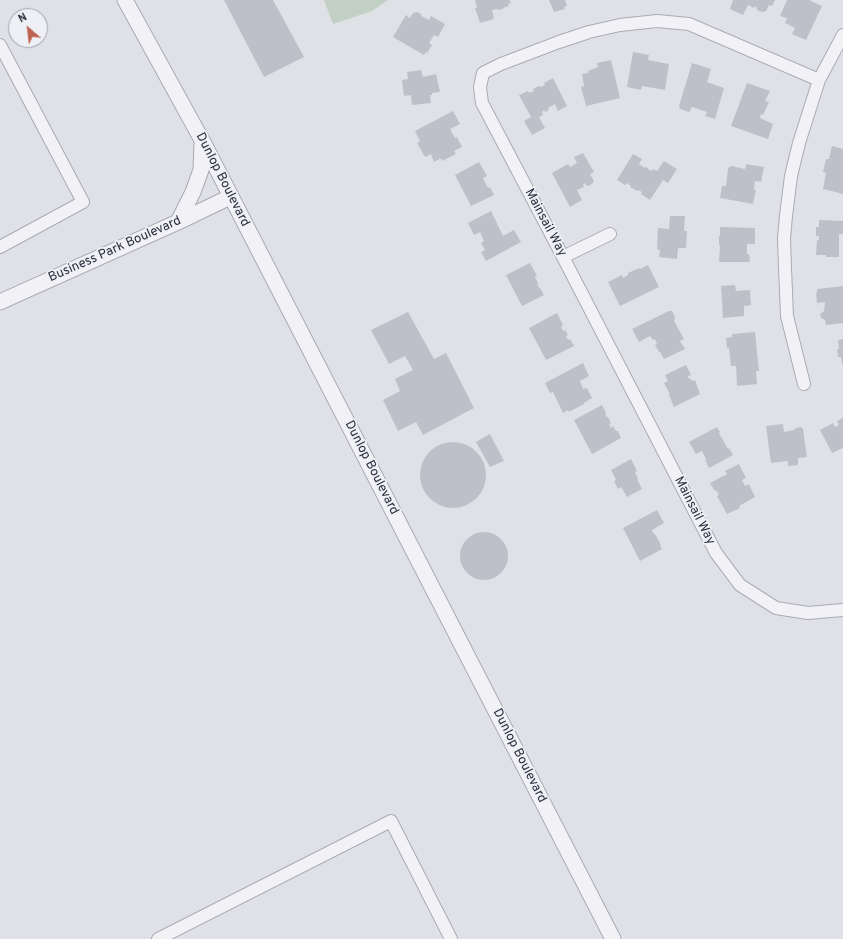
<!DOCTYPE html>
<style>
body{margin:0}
#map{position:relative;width:843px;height:939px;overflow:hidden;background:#e0e1e7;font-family:Overpass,sans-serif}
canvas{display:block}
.north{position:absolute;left:8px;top:8px;width:40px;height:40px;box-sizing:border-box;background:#eff0f5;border:1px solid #a0a2ab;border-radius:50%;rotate:332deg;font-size:11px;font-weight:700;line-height:16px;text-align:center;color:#2a2c3c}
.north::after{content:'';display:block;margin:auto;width:14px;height:18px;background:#be6353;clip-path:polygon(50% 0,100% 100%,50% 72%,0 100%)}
</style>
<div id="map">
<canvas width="843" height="939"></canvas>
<div class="north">N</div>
</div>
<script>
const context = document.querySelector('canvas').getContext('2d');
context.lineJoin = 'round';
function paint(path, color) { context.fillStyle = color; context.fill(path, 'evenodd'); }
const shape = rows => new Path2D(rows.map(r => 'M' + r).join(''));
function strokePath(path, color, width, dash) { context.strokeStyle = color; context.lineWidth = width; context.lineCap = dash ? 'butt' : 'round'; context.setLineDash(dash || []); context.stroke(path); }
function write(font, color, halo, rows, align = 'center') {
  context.font = font + ' Overpass,sans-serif'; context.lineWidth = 3.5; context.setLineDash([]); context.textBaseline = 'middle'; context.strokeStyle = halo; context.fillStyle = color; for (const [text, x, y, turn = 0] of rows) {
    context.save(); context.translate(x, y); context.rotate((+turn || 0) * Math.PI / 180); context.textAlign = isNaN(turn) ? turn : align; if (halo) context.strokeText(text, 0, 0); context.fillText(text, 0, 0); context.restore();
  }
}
const green = shape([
 [324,0,388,0,372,11,333,24]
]);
const building = shape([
 [224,0,273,0,304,57,264,77],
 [475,0,510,0,511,3,508,4,509,6,503,8,503,9,498,10,497,9,492,10,494,19,480,23,475,8,477,8],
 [549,0,565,0,567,6,564,7,565,9,554,12],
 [733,0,775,0,772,6,769,5,766,11,763,12,758,11,756,7,755,6,754,8,748,5,743,15,730,9],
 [787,0,809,0,822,6,806,40,792,34,795,28,785,23,787,18,780,16],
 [417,12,421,14,421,16,429,20,431,16,445,24,438,37,434,35,429,43,432,45,427,53,426,52,424,55,393,37,406,15,410,18,413,13],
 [633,52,649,55,648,60,669,64,665,90,642,86,641,90,627,87],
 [611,60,620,98,586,106,581,87,584,86,582,74,588,73,588,71,598,67,597,63],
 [692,63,711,69,707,82,724,88,715,119,705,116,707,112,692,107,690,111,689,112,680,109,679,106],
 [421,70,423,77,436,74,440,92,432,93,432,95,430,95,431,103,412,105,411,95,404,96,402,80,408,79,407,72],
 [553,78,567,106,558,111,555,104,548,108,549,110,545,112,544,110,542,112,543,115,539,117,545,128,532,135,524,121,531,117,519,95,528,91,529,93,534,91,533,89,539,86,540,87,545,85,544,83],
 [747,83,770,91,765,101,769,102,763,115,761,114,760,118,773,124,768,139,731,126],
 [453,111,460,124,450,129,455,138,457,137,462,147,454,151,456,154,442,161,441,158,434,162,431,154,425,157,417,143,420,141,415,131],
 [832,146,843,149,843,194,823,189,826,173,823,172,826,159,829,159],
 [583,153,594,172,590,174,594,181,592,184,588,186,586,185,585,183,583,185,584,187,577,190,582,200,570,207,552,173,568,164,570,167,577,163,574,157],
 [633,154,642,159,639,164,645,168,646,167,651,171,653,169,657,171,664,161,677,169,668,183,663,180,650,200,641,194,642,192,638,190,637,191,630,187,631,186,627,183,625,185,617,180],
 [479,162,487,176,483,178,488,188,490,187,494,195,471,206,455,175],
 [746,164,764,167,761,182,755,181,754,190,756,190,753,204,720,198,722,186,726,186,728,168,732,166,745,169],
 [491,211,503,236,514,230,521,242,486,261,481,252,485,250,481,243,484,241,480,232,474,235,468,223],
 [670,216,685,216,684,231,687,231,686,248,678,248,677,259,659,257,660,250,657,249,658,228,669,229],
 [819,220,843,221,843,234,839,234,839,257,826,257,826,255,816,255,817,240,819,240,819,236,816,236,816,227,819,227],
 [720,227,755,228,755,244,747,244,747,254,749,254,750,262,719,262,720,245,719,245,719,236,720,236],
 [530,263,537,276,535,277,538,283,537,284,539,288,540,288,544,295,522,306,506,275],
 [648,265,659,287,620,306,608,282,622,275,623,278,628,275,628,273,639,268,640,269],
 [735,285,736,291,750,290,751,305,744,306,744,316,723,318,721,286],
 [843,286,843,323,826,325,825,320,821,318,820,314,824,311,825,302,817,303,816,293,817,293,817,289],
 [669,311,672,311,675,317,674,321,684,339,680,341,685,349,664,359,660,352,659,352,655,345,657,344,655,339,653,340,650,336,639,342,632,329],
 [408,312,434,359,446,353,474,408,423,435,416,422,398,431,383,400,400,391,395,379,413,370,405,356,389,364,371,330],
 [557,313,563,325,561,326,563,331,565,330,568,335,566,336,568,340,570,339,574,346,546,360,529,328],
 [755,332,759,371,756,371,757,384,737,386,736,366,731,366,729,348,727,348,726,338,732,337,732,334],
 [843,339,843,364,842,364,841,357,838,357,837,349,839,349,838,340],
 [583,363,589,376,580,381,583,389,587,388,592,398,584,403,584,404,569,412,568,410,563,413,553,392,550,393,545,383],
 [686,365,691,375,688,376,689,379,691,379,692,381,695,380,700,394,674,407,669,395,670,394,664,383,668,381,665,375],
 [602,405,606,413,605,414,607,417,608,417,611,423,609,424,611,428,613,426,616,431,618,431,621,438,592,454,574,420],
 [843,418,843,448,832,453,820,430,833,423,835,427,839,425,837,421],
 [783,424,784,432,794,430,796,428,801,427,803,429,807,457,798,458,798,465,788,466,788,461,771,463,766,426],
 [717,427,720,432,719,433,728,449,729,448,733,455,709,468,705,460,706,459,702,451,696,454,689,442],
 [490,434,504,461,490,467,476,442],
 '420 475a33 33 0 1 1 66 0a33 33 0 1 1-66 0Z',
 [631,459,637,471,635,472,638,479,637,479,642,489,627,497,621,487,618,489,614,481,616,480,611,470],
 [739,464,746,478,742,480,745,486,749,484,755,497,739,506,740,508,727,514,717,496,719,495,716,490,715,491,710,483,727,474,725,471],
 [657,510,664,523,652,530,654,534,655,534,661,545,660,546,662,549,640,561,623,528],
 '460 556a24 24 0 1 1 48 0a24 24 0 1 1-48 0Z'
]);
const minor = shape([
 [0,45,83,202,0,247],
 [819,80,689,24,657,21,620,25,589,32,559,42,501,64,483,73,480,87,482,103,563,257,716,553,740,585,776,608,808,613,843,610],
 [563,257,610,234],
 [804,384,787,316,785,268,784,238,786,216,791,176,799,143,819,80,843,35],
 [158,939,391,821,451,939]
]);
const tertiary = shape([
 [125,0,203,142,613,939],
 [178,222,193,192,201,170,202,143],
 [0,302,178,222,230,197]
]);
const streetNames = [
 ["Dunlop Boulevard",222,180,63],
 ["Mainsail Way",545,223,62],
 ["Business Park Boulevard",115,250,-24],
 ["Dunlop Boulevard",371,468,63],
 ["Mainsail Way",694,511,63],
 ["Dunlop Boulevard",519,756,63]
];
paint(green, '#c2d0c3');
paint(building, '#bebfc9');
strokePath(minor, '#a9abb4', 14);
strokePath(tertiary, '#a9abb4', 17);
strokePath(minor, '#f2f2f6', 12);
strokePath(tertiary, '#f2f2f6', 15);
write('13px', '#2a2c3c', '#eff0f5', streetNames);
</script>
